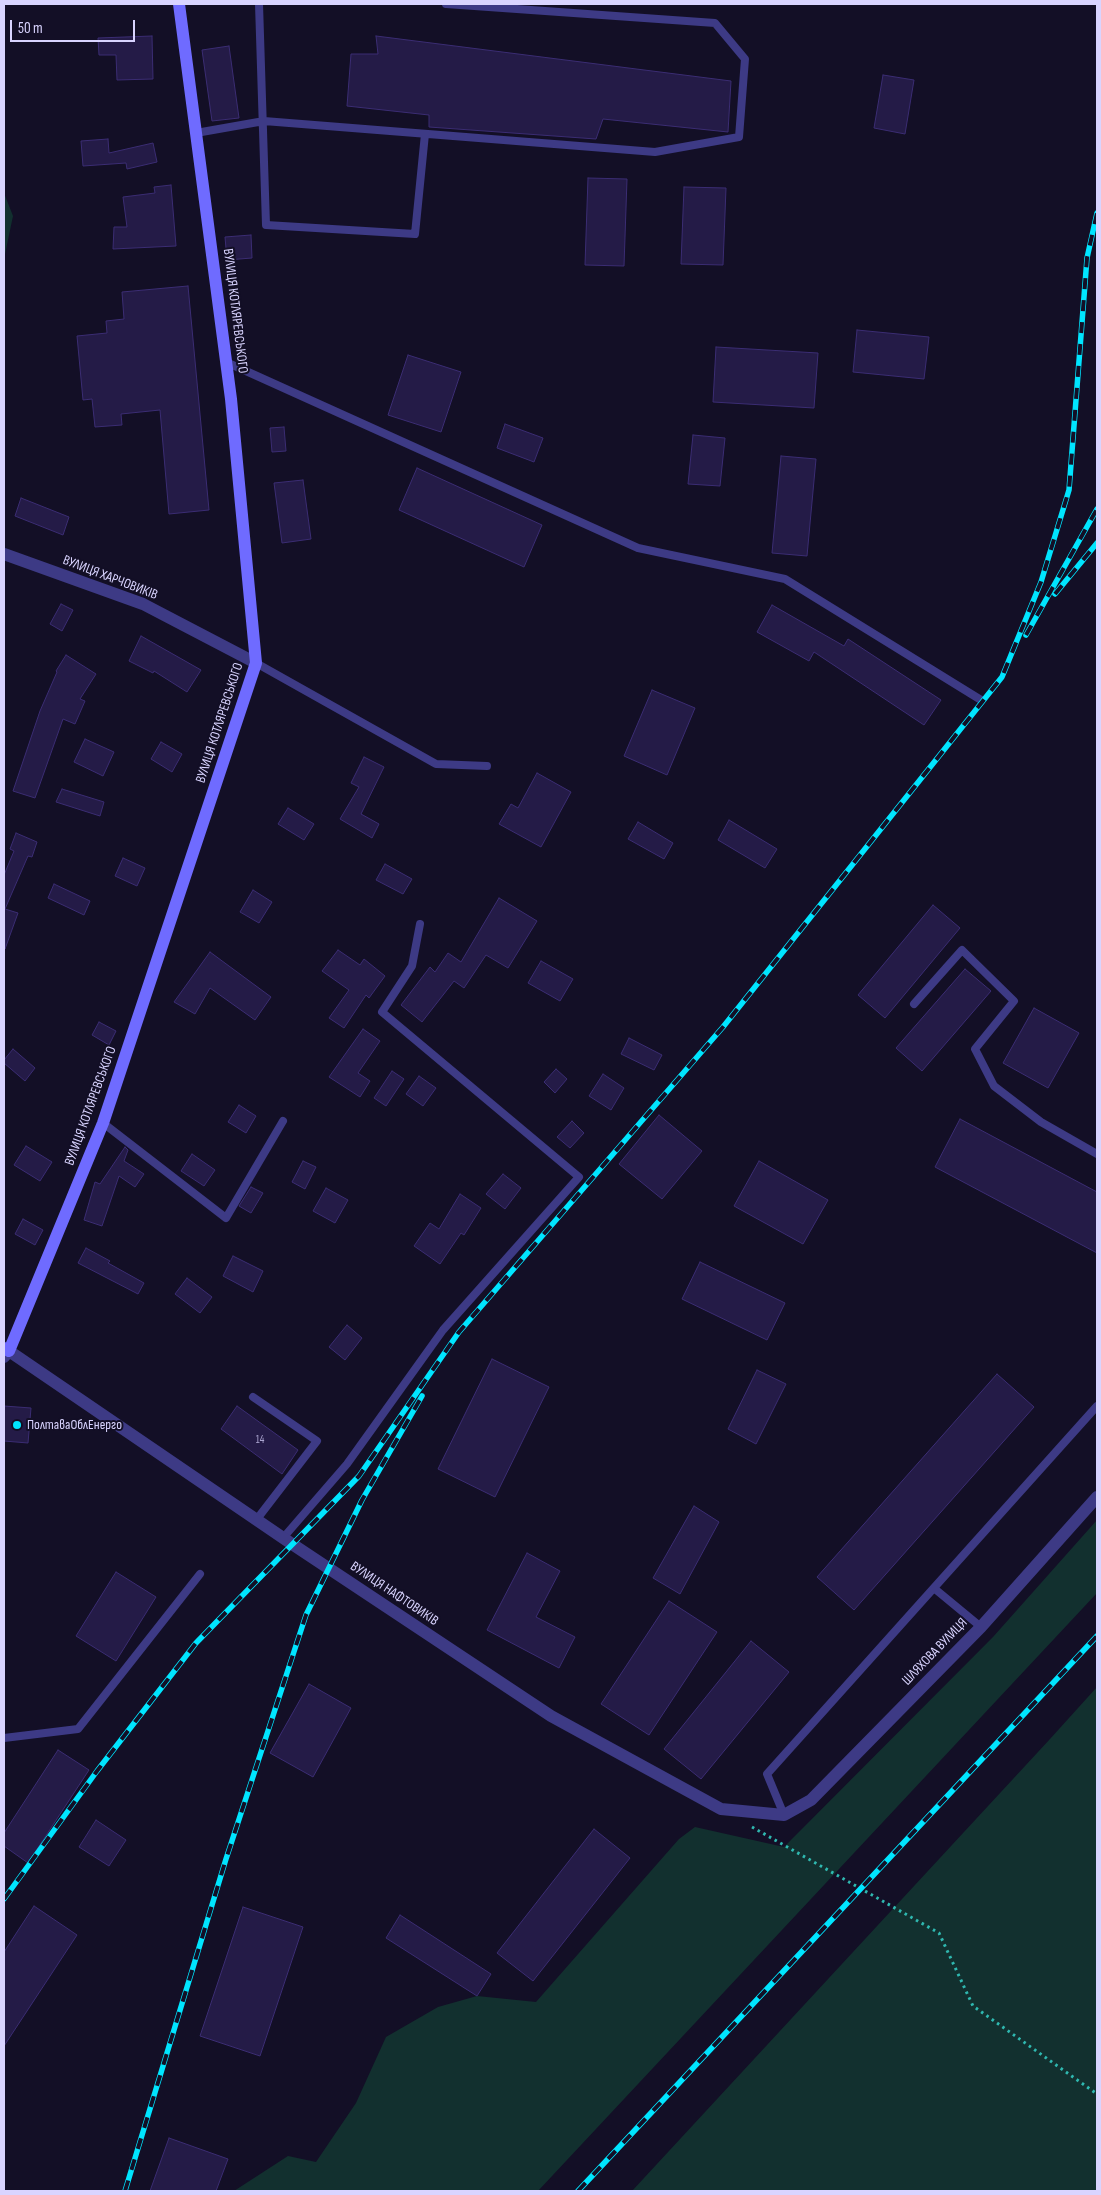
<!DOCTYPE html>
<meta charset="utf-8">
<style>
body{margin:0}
#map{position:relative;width:1101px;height:2195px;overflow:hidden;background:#130f26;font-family:"Sofia Sans Condensed",sans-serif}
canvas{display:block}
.frame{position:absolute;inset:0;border:5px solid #d9d4ff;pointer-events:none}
.scale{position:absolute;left:10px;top:20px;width:125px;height:22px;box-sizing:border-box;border:2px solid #d9d4ff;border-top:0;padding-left:6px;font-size:15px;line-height:18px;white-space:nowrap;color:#d9d4ff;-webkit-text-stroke:4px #130f26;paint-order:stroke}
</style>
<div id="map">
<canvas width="1101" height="2195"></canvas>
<div class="frame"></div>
<div class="scale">50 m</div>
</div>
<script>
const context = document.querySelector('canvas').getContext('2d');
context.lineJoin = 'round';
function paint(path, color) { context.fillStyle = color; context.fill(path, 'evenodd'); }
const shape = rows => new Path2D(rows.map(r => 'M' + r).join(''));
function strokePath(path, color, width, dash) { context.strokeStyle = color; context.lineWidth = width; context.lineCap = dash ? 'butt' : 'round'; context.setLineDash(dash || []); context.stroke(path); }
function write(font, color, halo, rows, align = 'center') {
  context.font = font + ' "Sofia Sans Condensed",sans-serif'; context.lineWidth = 4; context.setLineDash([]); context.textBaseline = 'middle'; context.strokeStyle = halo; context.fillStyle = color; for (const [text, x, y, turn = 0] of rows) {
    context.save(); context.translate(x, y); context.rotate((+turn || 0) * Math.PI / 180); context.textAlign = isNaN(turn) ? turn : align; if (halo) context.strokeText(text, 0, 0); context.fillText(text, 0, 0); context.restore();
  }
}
const green = shape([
 [4,193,13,216,4,259],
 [1097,1520,1097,1593,538,2191,234,2191,288,2156,316,2162,356,2103,386,2037,438,2007,477,1996,536,2002,679,1839,695,1827,784,1847,993,1637],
 [1097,1687,1097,2191,632,2191,1050,1739]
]);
const building = shape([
 [152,36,153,79,117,80,116,55,99,55,98,38,152,36],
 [376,36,731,81,728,132,603,119,596,139,429,127,429,115,347,106,351,54,378,54,376,36],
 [229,46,239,118,212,121,202,50,229,46],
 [883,75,914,80,905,134,874,128,883,75],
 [108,139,109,153,153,143,157,162,127,169,126,163,83,166,81,141,108,139],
 [588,178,627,179,624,266,585,265,588,178],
 [171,185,176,246,113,249,114,227,127,227,123,197,155,193,154,187,171,185],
 [684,187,726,188,723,265,681,264,684,187],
 [251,235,252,258,227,260,225,237,251,235],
 [188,286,209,510,169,514,160,410,121,414,122,425,95,427,92,399,83,400,77,336,107,333,106,321,124,319,122,292,188,286],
 [857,330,929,337,924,379,853,372,857,330],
 [716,347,818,353,814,408,713,402,716,347],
 [408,355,461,372,441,432,388,415,408,355],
 [505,424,543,438,534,462,497,448,505,424],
 [284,427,286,451,272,452,270,428,284,427],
 [693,435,725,438,720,486,688,484,693,435],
 [781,456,816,459,807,556,772,553,781,456],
 [417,468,542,525,524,567,399,510,417,468],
 [303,480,311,539,282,543,274,483,303,480],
 [21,498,69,517,63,535,15,516,21,498],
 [61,604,73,610,62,631,50,624,61,604],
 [772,605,844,646,848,639,941,700,924,725,814,652,809,661,757,632,772,605],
 [141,636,201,670,187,692,154,671,153,673,129,661,141,636],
 [66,655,96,674,80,699,85,701,75,724,63,719,35,798,13,791,40,711,57,672,56,671,66,655],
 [652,690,695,708,667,775,624,756,652,690],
 [85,739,114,752,103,776,74,762,85,739],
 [161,742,182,754,172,772,151,759,161,742],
 [364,757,384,767,361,814,379,824,372,838,340,819,359,787,351,783,364,757],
 [537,773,571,792,541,847,499,824,511,804,518,808,537,773],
 [62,789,104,802,100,816,56,802,62,789],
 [288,808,314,824,304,840,278,824,288,808],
 [729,820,777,849,765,868,718,840,729,820],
 [638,822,673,843,664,859,628,839,638,822],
 [16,833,37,842,32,857,28,856,5,909,18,913,5,949,4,875,14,851,10,849,16,833],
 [123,858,145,868,137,886,115,876,123,858],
 [385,864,412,879,403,894,376,880,385,864],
 [54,884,90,901,84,915,48,898,54,884],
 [253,890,272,902,259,923,240,912,253,890],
 [499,898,537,921,508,968,486,955,464,988,454,981,422,1022,401,1005,430,967,435,972,448,953,461,962,499,898],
 [933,905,960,928,885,1018,858,995,933,905],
 [338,950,360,965,364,959,385,976,369,998,366,995,344,1028,329,1018,349,990,322,971,338,950],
 [210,952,271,997,255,1020,210,988,195,1014,174,1002,210,952],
 [541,961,573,979,560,1001,528,983,541,961],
 [965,969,991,991,922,1071,896,1048,965,969],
 [1034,1008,1079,1033,1048,1088,1003,1063,1034,1008],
 [99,1022,116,1031,109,1045,92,1035,99,1022],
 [363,1029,380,1041,358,1073,370,1081,360,1097,329,1077,363,1029],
 [629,1038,662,1055,654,1070,621,1054,629,1038],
 [13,1049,35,1068,25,1081,4,1063,4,1060,13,1049],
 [556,1069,567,1079,555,1093,544,1082,556,1069],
 [392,1071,404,1079,386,1106,374,1098,392,1071],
 [603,1074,624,1088,611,1110,589,1096,603,1074],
 [419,1076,436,1088,423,1106,406,1094,419,1076],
 [239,1105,256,1116,246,1133,228,1122,239,1105],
 [659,1115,702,1151,662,1199,619,1164,659,1115],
 [960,1119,1097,1192,1097,1253,935,1167,960,1119],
 [572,1121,584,1133,570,1148,557,1137,572,1121],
 [26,1146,52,1162,40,1181,14,1165,26,1146],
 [125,1147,128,1150,124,1161,144,1174,135,1187,119,1176,102,1226,84,1220,95,1182,100,1184,125,1147],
 [192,1154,215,1170,204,1186,181,1171,192,1154],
 [303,1161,316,1167,305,1189,292,1182,303,1161],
 [759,1161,828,1200,803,1244,734,1206,759,1161],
 [503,1174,521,1188,505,1209,486,1194,503,1174],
 [251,1187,263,1193,251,1213,239,1206,251,1187],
 [326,1188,348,1200,335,1223,313,1211,326,1188],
 [460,1194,481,1208,464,1235,461,1233,440,1264,414,1246,430,1223,439,1229,460,1194],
 [23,1219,43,1230,35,1245,15,1234,23,1219],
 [86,1248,110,1261,108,1263,144,1283,138,1294,78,1263,86,1248],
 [233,1256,263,1271,253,1292,223,1276,233,1256],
 [700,1262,785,1303,767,1340,682,1299,700,1262],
 [187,1278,212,1297,200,1313,175,1294,187,1278],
 [347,1325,362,1338,345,1360,329,1347,347,1325],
 [492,1359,549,1387,495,1497,438,1469,492,1359],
 [757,1370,786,1384,756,1444,728,1429,757,1370],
 [997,1374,1034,1407,854,1610,817,1577,997,1374],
 [4,1406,31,1408,28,1443,4,1441,4,1406],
 [237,1406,298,1450,282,1474,221,1429,237,1406],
 [694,1506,719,1522,680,1594,653,1578,694,1506],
 [527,1553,560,1571,536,1617,575,1637,559,1668,487,1630,527,1553],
 [116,1572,156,1597,116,1661,76,1636,116,1572],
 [669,1601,717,1632,649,1735,601,1704,669,1601],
 [751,1641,789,1672,701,1779,664,1749,751,1641],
 [309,1684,351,1708,313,1777,270,1753,309,1684],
 [58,1750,89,1770,28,1863,4,1846,4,1833,58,1750],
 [96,1820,126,1840,109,1866,79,1847,96,1820],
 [594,1829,630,1858,533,1981,497,1953,594,1829],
 [34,1906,77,1935,4,2046,4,1952,34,1906],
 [243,1907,303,1927,260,2056,200,2036,243,1907],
 [400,1915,491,1974,477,1996,386,1938,400,1915],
 [169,2138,228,2159,216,2191,150,2191,169,2138]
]);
const path = shape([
 [752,1827,939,1933,973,2006,1097,2094]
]);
const lane = shape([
 [259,4,266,225,415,234,425,134],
 [196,133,264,121,655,152,739,137,745,59,715,23,446,4],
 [226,362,638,548,785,579,981,700],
 [256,663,436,764,487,766],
 [914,1004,962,950,1014,1001,975,1049,994,1086,1041,1122,1097,1154],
 [103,1123,226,1218,283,1121],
 [253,1397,317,1441,257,1519],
 [283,1538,347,1464,443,1330,579,1177,382,1012,412,966,420,924],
 [935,1589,981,1627],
 [4,1738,78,1729,200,1574],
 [784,1815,767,1774,1097,1406]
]);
const street = shape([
 [4,554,143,604,256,663],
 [4,1357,9,1351,292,1544,551,1716,721,1809,784,1815,811,1800,981,1627,1097,1497]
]);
const secondary = shape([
 [4,1348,9,1351,103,1123,256,663,231,399,179,4]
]);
const rail = shape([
 [1055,594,1097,543],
 [1026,635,1097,509],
 [4,1899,97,1771,196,1643,359,1476,459,1332,723,1027,1002,677,1041,582,1069,490,1087,258,1097,213],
 [125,2191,226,1859,306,1615,362,1500,422,1396],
 [578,2191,1097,1636]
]);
const markers = [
 [17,1425,5,"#00e5ff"]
];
const numberNames = [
 ["14",260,1440]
];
const streetNames = [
 ["ВУЛИЦЯ КОТЛЯРЕВСЬКОГО",235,311,83],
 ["ВУЛИЦЯ ХАРЧОВИКІВ",110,578,21],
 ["ВУЛИЦЯ КОТЛЯРЕВСЬКОГО",220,723,-72],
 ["ВУЛИЦЯ КОТЛЯРЕВСЬКОГО",91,1106,-70],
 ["ВУЛИЦЯ НАФТОВИКІВ",394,1594,34],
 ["ШЛЯХОВА ВУЛИЦЯ",935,1652,-46]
];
const poiNames = [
 ["ПолтаваОблЕнерго",27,1425]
];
paint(green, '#12302f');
paint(building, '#241b47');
strokePath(building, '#3b2d73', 1);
strokePath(path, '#2fb8b0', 3, [2.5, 4]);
strokePath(lane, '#3d3a85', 8);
strokePath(street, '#3d3a85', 12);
strokePath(secondary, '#6f6bff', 12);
strokePath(rail, '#00e5ff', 5.5);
strokePath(rail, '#130f26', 4, [11]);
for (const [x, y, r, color] of markers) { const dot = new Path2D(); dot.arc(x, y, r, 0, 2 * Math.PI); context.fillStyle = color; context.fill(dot); strokePath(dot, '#130f26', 2); }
write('11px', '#aca6d1', null, numberNames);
write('14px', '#d9d4ff', '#130f26', streetNames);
write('14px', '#d9d4ff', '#130f26', poiNames, 'left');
</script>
